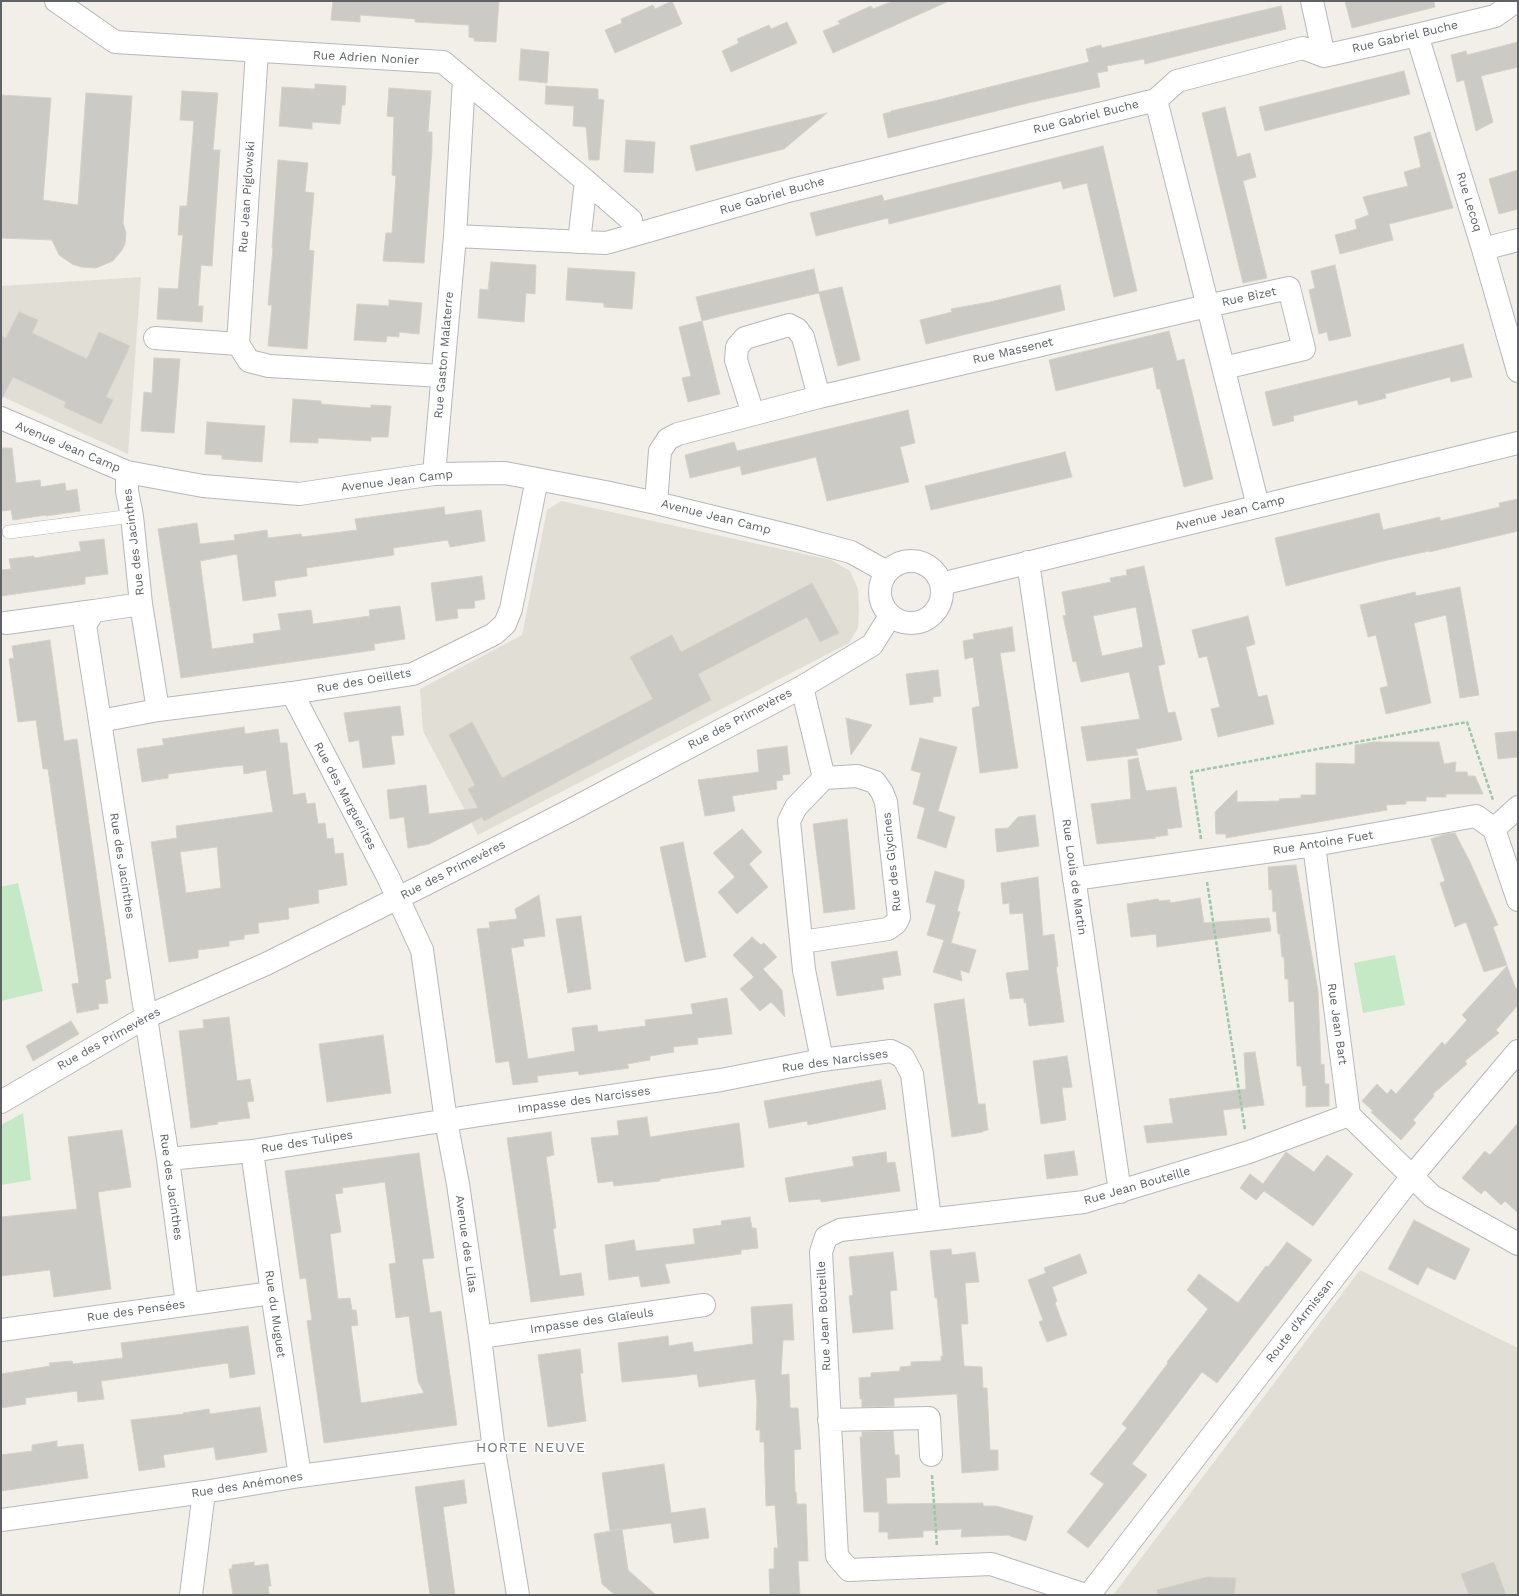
<!DOCTYPE html>
<meta charset="utf-8">
<style>
body{margin:0}
#map{position:relative;width:1519px;height:1596px;overflow:hidden;background:#f1efe8;font-family:"Work Sans",sans-serif}
canvas{display:block}
.frame{position:absolute;inset:0;border:2px solid #5f6368;pointer-events:none}
</style>
<div id="map">
<canvas width="1519" height="1596"></canvas>
<div class="frame"></div>
</div>
<script>
const context = document.querySelector('canvas').getContext('2d');
context.lineJoin = 'round';
function paint(path, color) { context.fillStyle = color; context.fill(path, 'evenodd'); }
const shape = rows => new Path2D(rows.map(r => 'M' + r).join(''));
function strokePath(path, color, width, dash) { context.strokeStyle = color; context.lineWidth = width; context.lineCap = dash ? 'butt' : 'round'; context.setLineDash(dash || []); context.stroke(path); }
function write(font, color, halo, rows, align = 'center') {
  context.font = font + ' "Work Sans",sans-serif'; context.lineWidth = 3.5; context.setLineDash([]); context.textBaseline = 'middle'; context.strokeStyle = halo; context.fillStyle = color; for (const [text, x, y, turn = 0] of rows) {
    context.save(); context.translate(x, y); context.rotate((+turn || 0) * Math.PI / 180); context.textAlign = isNaN(turn) ? turn : align; if (halo) context.strokeText(text, 0, 0); context.fillText(text, 0, 0); context.restore();
  }
}
const education = shape([
 [141,277,128,454,1,396,1,286],
 [561,501,831,560,850,571,858,589,859,609,858,628,849,643,478,835,423,731,420,689,522,635,547,510],
 [1360,1270,1518,1348,1518,1595,1113,1595]
]);
const green = shape([
 [18,883,43,991,1,1001,1,887],
 [1395,955,1405,1005,1363,1013,1354,963],
 [23,1113,31,1180,1,1185,1,1125]
]);
const building = shape([
 [333,1,499,1,496,42,474,41,474,38,469,37,469,25,415,22,415,19,360,15,360,22,331,20,333,1],
 [672,1,682,24,615,53,605,30,622,23,621,19,653,5,655,9,672,1],
 [893,1,949,1,833,53,823,31,840,24,838,21,871,6,873,9,893,1],
 [1345,1,1434,1,1435,7,1352,28,1345,1],
 [1281,6,1286,29,1145,64,1144,59,1107,66,1108,71,1097,73,1100,87,1028,103,888,138,883,114,891,112,891,111,938,100,1089,62,1086,49,1101,45,1102,48,1281,6],
 [787,22,797,43,731,72,722,51,739,43,737,39,769,25,771,29,787,22],
 [1518,42,1518,67,1481,76,1493,122,1476,131,1464,80,1457,82,1451,55,1466,51,1467,55,1518,42],
 [521,49,549,52,547,83,519,80,521,49],
 [1404,71,1410,94,1265,131,1259,107,1404,71],
 [315,84,346,86,345,105,342,105,340,124,312,122,312,129,279,126,282,87,315,89,315,84],
 [546,86,598,89,598,99,604,100,599,160,589,160,586,127,573,126,574,106,545,104,546,86],
 [389,88,431,91,428,132,432,132,432,149,424,263,383,261,386,233,392,233,396,176,392,175,394,117,387,116,389,88],
 [182,91,218,93,213,150,220,150,212,266,201,265,198,306,203,306,202,322,157,319,159,288,178,289,183,235,178,235,180,206,187,206,194,121,180,120,182,91],
 [86,93,132,96,123,223,126,233,125,244,122,250,113,261,96,268,81,267,72,264,59,255,52,240,1,238,1,95,51,98,43,200,78,205,86,93],
 [1225,107,1237,157,1250,153,1256,177,1243,181,1267,278,1243,283,1202,113,1225,107],
 [827,113,784,149,696,171,690,146,827,113],
 [1430,132,1453,208,1389,224,1393,240,1340,254,1335,235,1357,229,1355,220,1369,215,1363,197,1408,186,1404,172,1421,167,1414,137,1430,132],
 [626,140,655,142,653,173,624,172,626,140],
 [1103,146,1137,291,1114,297,1087,183,1063,189,1061,181,889,224,888,218,816,236,810,213,882,195,884,201,1103,146],
 [278,160,308,163,305,192,314,193,309,250,314,251,307,349,268,346,272,305,268,305,273,248,272,248,278,160],
 [1518,170,1518,209,1499,214,1489,179,1518,170],
 [491,262,536,265,535,294,526,293,524,322,478,318,480,289,488,290,491,262],
 [1335,265,1351,336,1329,341,1327,332,1319,334,1309,290,1315,288,1311,271,1335,265],
 [568,268,635,272,632,309,604,307,604,303,566,300,568,268],
 [814,269,819,292,842,287,860,360,838,366,819,293,725,315,702,321,720,394,688,402,682,378,691,376,679,327,702,321,696,297,814,269],
 [1060,285,1065,310,926,344,920,320,952,312,951,309,990,302,1060,285],
 [389,300,422,303,419,334,399,332,399,337,387,336,386,342,354,340,357,304,389,306,389,300],
 [19,312,38,320,32,333,87,359,99,332,130,346,106,397,113,400,101,424,64,407,66,402,13,377,1,400,1,336,6,338,19,312],
 [1169,331,1177,361,1184,359,1213,479,1184,487,1160,389,1157,389,1153,367,1056,391,1049,360,1169,331],
 [1463,344,1472,377,1451,382,1450,377,1385,394,1386,398,1359,405,1357,400,1293,416,1294,421,1273,426,1265,392,1463,344],
 [154,358,180,359,174,433,141,431,144,392,152,393,154,358],
 [293,399,321,401,321,404,371,408,371,405,391,406,388,437,371,437,371,441,318,438,318,443,290,442,293,399],
 [908,410,915,443,900,447,909,482,827,501,816,457,742,475,740,466,690,478,685,455,734,442,737,451,908,410],
 [207,422,265,426,262,462,222,459,222,455,205,454,207,422],
 [1,448,12,448,16,483,40,480,41,487,65,483,66,491,77,489,80,511,46,516,46,515,13,520,11,510,1,511,1,448],
 [1065,452,1072,477,931,510,925,486,1065,452],
 [1518,499,1518,531,1429,552,1429,551,1383,561,1286,586,1275,538,1379,513,1383,530,1440,517,1440,521,1500,507,1499,503,1518,499],
 [444,507,445,515,481,510,485,541,450,547,448,540,393,548,394,555,306,568,307,576,274,581,276,596,243,601,237,554,200,561,212,649,254,643,253,634,281,630,278,614,311,610,313,624,370,616,369,610,400,606,405,639,374,644,375,650,181,678,158,529,197,523,200,544,235,540,234,535,267,530,268,538,301,534,302,537,357,530,355,519,444,507],
 [104,539,108,574,85,577,85,584,1,596,1,570,11,569,9,559,34,556,34,558,81,551,79,542,104,539],
 [1144,566,1165,664,1158,666,1163,691,1168,713,1175,712,1182,740,1136,749,1138,755,1087,761,1081,727,1140,719,1129,672,1081,682,1076,661,1073,662,1063,616,1066,615,1062,592,1111,582,1110,578,1127,575,1126,570,1144,566],
 [1136,607,1143,647,1102,656,1093,616,1136,607],
 [482,576,485,599,474,601,475,608,457,609,458,618,436,621,431,583,482,576],
 [812,583,839,633,820,642,807,617,698,674,711,700,484,821,482,817,429,844,408,848,404,817,390,819,387,790,426,785,429,814,478,808,468,789,475,785,449,735,472,722,502,778,653,699,630,657,672,635,681,652,812,583],
 [1460,587,1479,695,1460,698,1446,615,1414,623,1431,703,1386,714,1380,688,1388,686,1376,635,1368,637,1360,605,1415,592,1416,596,1460,587],
 [1248,616,1255,644,1246,647,1258,697,1267,695,1274,724,1218,737,1211,709,1220,707,1207,656,1199,658,1192,630,1248,616],
 [1012,627,1015,651,1000,653,1018,768,980,773,972,708,980,706,973,657,965,659,963,641,974,639,973,634,1012,627],
 [50,640,64,741,77,739,111,978,105,980,108,1003,98,1004,99,1009,77,1013,72,984,79,983,48,769,43,769,36,720,18,722,9,659,14,658,12,646,50,640],
 [938,670,941,696,933,697,933,702,910,705,906,674,938,670],
 [400,706,404,735,391,736,395,764,363,768,359,740,349,742,344,713,400,706],
 [846,718,872,725,851,755,846,718],
 [244,727,245,734,278,729,280,743,287,743,293,795,305,793,307,804,315,803,318,824,325,823,327,839,333,838,335,854,343,853,347,885,318,890,319,903,288,908,289,919,258,923,259,933,244,935,244,939,229,941,229,946,198,950,198,958,169,962,151,842,177,838,176,826,273,812,266,770,244,774,243,765,222,767,168,774,168,778,142,782,137,749,164,745,162,739,244,727],
 [217,847,221,888,186,893,180,852,217,847],
 [1518,731,1518,757,1498,759,1495,733,1518,731],
 [920,738,957,747,938,811,955,817,946,848,917,838,925,808,913,804,921,773,911,770,920,738],
 [1374,742,1439,742,1444,764,1456,762,1455,772,1467,772,1468,776,1475,776,1483,794,1446,794,1446,797,1426,797,1426,801,1406,801,1406,804,1386,805,1387,810,1226,838,1226,834,1216,834,1215,812,1237,790,1237,802,1280,801,1279,799,1301,798,1301,795,1316,795,1316,763,1355,764,1355,745,1374,742],
 [787,746,790,774,782,775,783,780,776,781,777,789,732,796,735,811,705,816,698,780,759,772,757,750,787,746],
 [1138,758,1146,791,1176,787,1182,827,1167,829,1168,835,1155,837,1156,838,1097,844,1091,804,1131,799,1128,760,1138,758],
 [1035,815,1039,846,997,852,995,829,1008,828,1018,817,1035,815],
 [847,819,855,909,824,913,813,824,847,819],
 [742,829,762,852,749,864,768,887,737,914,718,892,735,877,713,853,742,829],
 [1455,833,1470,862,1498,925,1493,927,1507,965,1484,972,1466,922,1455,927,1440,883,1445,881,1431,839,1445,834,1455,833],
 [683,842,706,957,685,962,660,847,683,842],
 [1296,865,1318,991,1321,1065,1324,1064,1325,1084,1329,1084,1329,1106,1306,1107,1306,1085,1303,1086,1301,1066,1297,1066,1294,1001,1289,1002,1288,979,1285,979,1284,957,1282,957,1280,934,1278,934,1276,911,1273,912,1272,889,1269,890,1268,867,1296,865],
 [935,871,964,880,964,887,957,911,960,912,951,943,976,950,969,973,960,970,962,981,933,972,944,940,927,935,936,905,926,902,935,871],
 [1038,877,1043,936,1054,934,1058,966,1056,967,1064,1022,1029,1026,1026,1002,1024,1003,1024,998,1010,999,1006,973,1029,970,1023,913,1010,914,1009,903,1003,904,1001,883,1038,877],
 [539,895,545,936,523,939,524,946,511,948,528,1059,575,1051,572,1028,597,1025,598,1032,646,1026,645,1020,693,1014,691,1004,727,998,732,1034,697,1038,698,1044,673,1047,674,1052,650,1056,650,1060,627,1064,629,1068,579,1075,578,1071,537,1076,538,1082,513,1085,509,1061,496,1063,477,929,490,928,489,922,517,919,515,909,539,895],
 [1200,898,1204,923,1269,918,1271,931,1157,947,1156,934,1131,937,1127,904,1158,899,1159,901,1170,900,1170,903,1200,898],
 [581,916,591,989,568,993,556,919,581,916],
 [752,937,761,945,764,943,777,957,763,969,782,990,785,1017,771,1002,760,1011,740,989,754,977,733,955,752,937],
 [897,951,901,975,882,978,884,989,837,996,831,962,897,951],
 [1507,966,1515,987,1518,990,1518,1005,1496,1030,1499,1033,1465,1061,1467,1064,1433,1094,1434,1096,1413,1120,1416,1123,1401,1140,1371,1112,1373,1111,1362,1101,1377,1084,1387,1094,1391,1089,1396,1094,1442,1042,1445,1045,1467,1020,1462,1015,1507,966],
 [964,999,978,1104,985,1104,988,1130,983,1131,983,1132,952,1137,934,1004,964,999],
 [229,1017,237,1081,250,1079,254,1101,247,1102,250,1118,217,1122,218,1124,191,1128,179,1031,204,1028,203,1020,229,1017],
 [71,1021,79,1034,33,1061,26,1046,71,1021],
 [383,1035,391,1093,327,1102,319,1044,383,1035],
 [1255,1052,1264,1105,1223,1110,1227,1135,1147,1143,1144,1126,1173,1123,1169,1099,1246,1089,1244,1053,1255,1052],
 [1067,1056,1072,1087,1062,1088,1066,1120,1041,1124,1033,1061,1067,1056],
 [881,1080,886,1109,808,1125,807,1121,769,1128,764,1101,881,1080],
 [647,1117,650,1137,739,1123,744,1167,660,1179,660,1181,614,1186,613,1181,598,1183,591,1138,619,1135,617,1121,647,1117],
 [1518,1123,1518,1213,1505,1201,1501,1205,1485,1190,1481,1194,1462,1178,1485,1151,1490,1155,1518,1123],
 [122,1130,131,1187,98,1192,111,1289,54,1297,50,1270,1,1276,1,1217,77,1209,68,1137,122,1130],
 [551,1132,554,1155,546,1157,556,1228,553,1229,560,1276,581,1273,584,1295,531,1302,507,1138,551,1132],
 [1074,1151,1078,1175,1047,1179,1044,1155,1074,1151],
 [886,1152,887,1163,895,1162,900,1191,821,1202,820,1199,789,1202,785,1178,854,1166,852,1157,886,1152],
 [1286,1152,1314,1172,1327,1155,1353,1174,1313,1226,1264,1191,1256,1200,1240,1188,1250,1174,1263,1184,1286,1152],
 [419,1153,434,1258,422,1259,430,1313,441,1311,457,1425,324,1443,307,1321,312,1320,306,1278,300,1279,285,1171,419,1153],
 [385,1182,396,1263,389,1264,396,1318,409,1316,418,1381,424,1393,361,1403,351,1326,358,1325,356,1310,352,1310,350,1298,338,1299,330,1234,341,1232,335,1194,343,1193,342,1188,385,1182],
 [750,1217,752,1228,756,1228,758,1248,741,1250,741,1254,665,1264,670,1283,641,1287,639,1276,609,1280,605,1245,634,1240,636,1251,695,1244,693,1229,722,1225,721,1221,750,1217],
 [1414,1220,1470,1249,1455,1280,1427,1267,1418,1285,1388,1269,1414,1220],
 [1287,1242,1312,1260,1217,1383,1202,1372,1132,1464,1147,1475,1088,1548,1067,1532,1104,1484,1090,1474,1127,1428,1122,1424,1168,1363,1167,1362,1208,1309,1187,1290,1199,1274,1238,1303,1266,1266,1268,1267,1287,1242],
 [951,1249,952,1255,975,1252,979,1282,965,1283,968,1324,961,1324,964,1366,982,1367,983,1388,987,1388,990,1450,998,1450,998,1470,962,1473,957,1394,894,1398,894,1406,862,1407,862,1399,860,1399,859,1378,871,1377,871,1373,900,1371,900,1367,911,1366,911,1362,941,1361,941,1356,943,1356,937,1298,935,1298,930,1251,951,1249],
 [893,1252,897,1290,890,1291,893,1329,853,1333,849,1296,853,1295,849,1257,893,1252],
 [1080,1254,1087,1273,1052,1287,1057,1301,1055,1303,1067,1335,1047,1342,1039,1322,1043,1320,1028,1280,1046,1273,1044,1268,1080,1254],
 [792,1304,794,1340,783,1340,781,1375,789,1374,790,1408,798,1408,801,1449,794,1450,795,1492,796,1492,797,1504,806,1504,808,1561,798,1561,800,1595,770,1595,769,1569,774,1569,774,1548,778,1548,775,1505,766,1506,764,1442,760,1442,760,1430,756,1430,757,1402,755,1379,699,1387,697,1374,674,1377,622,1382,618,1343,668,1336,669,1346,692,1342,694,1352,753,1344,751,1307,792,1304],
 [248,1326,255,1374,230,1378,228,1363,101,1381,104,1399,78,1402,77,1391,25,1398,26,1404,1,1408,1,1374,50,1366,49,1363,72,1361,73,1364,123,1358,121,1343,248,1326],
 [580,1349,583,1373,580,1373,586,1421,548,1427,538,1355,580,1349],
 [260,1407,267,1452,216,1460,214,1447,163,1455,165,1467,139,1471,131,1420,184,1414,183,1413,209,1409,210,1414,260,1407],
 [893,1431,895,1455,899,1455,900,1477,886,1478,887,1504,983,1503,983,1506,996,1506,1033,1516,1026,1541,1010,1536,1010,1535,961,1537,962,1529,923,1531,923,1537,888,1539,888,1532,879,1532,879,1512,864,1512,860,1437,862,1437,862,1432,893,1431],
 [57,1441,57,1447,83,1444,88,1478,1,1491,1,1455,32,1451,32,1445,57,1441],
 [664,1464,671,1513,705,1508,709,1538,674,1543,671,1523,610,1531,602,1473,664,1464],
 [464,1480,467,1503,443,1507,455,1595,430,1595,415,1487,464,1480],
 [622,1529,628,1570,656,1595,615,1595,602,1584,594,1534,622,1529],
 [254,1562,254,1566,268,1564,271,1586,268,1586,269,1595,233,1595,229,1569,232,1569,232,1565,254,1562],
 [1494,1562,1506,1595,1469,1595,1461,1574,1494,1562],
 [1207,1577,1236,1578,1234,1595,1158,1595,1157,1590,1207,1577]
]);
const path = shape([
 [1201,839,1191,772,1467,722,1493,800],
 [1207,882,1245,1130],
 [932,1475,937,1546]
]);
const lane = shape([
 [9,532,132,516]
]);
const street = shape([
 [56,1,115,42,443,62,586,181,631,220],
 [1312,1,1324,56],
 [1417,35,1483,249,1518,371],
 [257,51,238,344,249,361,269,366,442,376],
 [1156,100,1258,506],
 [455,236,606,243,792,190,1156,100,1177,81,1303,48,1324,56,1417,35,1495,16,1516,1],
 [579,242,586,181],
 [1483,249,1518,240],
 [155,338,238,344],
 [753,414,736,360,737,347,745,338,789,325,797,329,803,337,819,397],
 [1,418,127,472,203,486,299,494,434,474,505,473,605,492,656,503,795,537,851,552,887,572],
 [127,472,127,491,132,516,141,604,94,611,85,625,168,1159,187,1304],
 [434,474,455,236,464,79],
 [656,503,660,451,668,439,678,434,819,397,1207,306,1289,288,1304,349,1224,368],
 '880 592a31 31 0 1 1 62 0a31 31 0 1 1-62 0Z',
 [1028,562,1120,1192],
 [941,584,1518,443],
 [141,604,158,710],
 [6,623,94,611],
 [802,687,824,778,796,807,789,821,804,970,822,1060],
 [292,693,388,877,422,950,446,1121,458,1184,480,1337,494,1450,518,1595],
 [100,721,158,710,292,693,413,674,494,634,505,624,511,609,537,479],
 [1494,829,1518,807],
 [1314,845,1349,1115,1432,1196,1518,1244],
 [1074,879,1314,845,1476,816,1494,829,1518,900],
 [802,942,888,929,896,923,899,917,886,802,882,792,875,782,857,776,824,778],
 [1,1102,146,1017,266,964,424,885,567,812,802,687,872,645,890,616],
 [252,1151,272,1293,300,1476],
 [168,1159,252,1151,480,1115,721,1080,822,1060,891,1051,903,1057,912,1074,930,1219],
 [1,1330,272,1293],
 [480,1337,704,1305],
 [829,1420,929,1418,931,1455],
 [1,1520,204,1492,300,1476,494,1450],
 [191,1595,204,1492],
 [1085,1595,991,1564,849,1570,837,1556,821,1252,826,1237,840,1230,1084,1202,1249,1152,1349,1115]
]);
const secondary = shape([
 [1089,1595,1413,1175,1518,1051]
]);
const streetNames = [
 ["Rue Gabriel Buche",1405,37,-13],
 ["Rue Adrien Nonier",366,58,3],
 ["Rue Gabriel Buche",1086,117,-14],
 ["Rue Gabriel Buche",772,196,-16],
 ["Rue Jean Piglowski",247,197,-86],
 ["Rue Lecoq",1469,202,73],
 ["Rue Bizet",1249,297,-12],
 ["Rue Massenet",1013,351,-13],
 ["Rue Gaston Malaterre",444,355,-85],
 ["Avenue Jean Camp",68,447,23],
 ["Avenue Jean Camp",397,481,-7],
 ["Avenue Jean Camp",1230,513,-14],
 ["Avenue Jean Camp",716,517,14],
 ["Rue des Jacinthes",134,542,-97],
 ["Rue des Oeillets",364,681,-10],
 ["Rue des Primevères",740,719,-28],
 ["Rue des Marguerites",345,796,62],
 ["Rue Antoine Fuet",1323,843,-9],
 ["Rue des Glycines",892,862,-96],
 ["Rue des Jacinthes",122,866,81],
 ["Rue des Primevères",453,870,-27],
 ["Rue Louis de Martin",1074,877,82],
 ["Rue Jean Bart",1337,1024,82],
 ["Rue des Primevères",109,1039,-29],
 ["Rue des Narcisses",835,1061,-8],
 ["Impasse des Narcisses",584,1100,-8],
 ["Rue des Tulipes",307,1142,-9],
 ["Rue Jean Bouteille",1137,1186,-16],
 ["Rue des Jacinthes",171,1187,82],
 ["Avenue des Lilas",466,1244,82],
 ["Rue des Pensées",136,1311,-8],
 ["Rue du Muguet",275,1314,82],
 ["Rue Jean Bouteille",824,1316,-93],
 ["Impasse des Glaïeuls",592,1321,-8],
 ["Route d'Armissan",1300,1321,-52],
 ["Rue des Anémones",247,1485,-9]
];
const quarterNames = [
 ["HORTE NEUVE",531,1448]
];
paint(education, '#e1ded6');
paint(green, '#c5e8c5');
paint(building, '#cccac5');
strokePath(building, '#d6d1c6', 1);
strokePath(lane, '#b5b8bc', 14);
strokePath(street, '#b5b8bc', 24);
strokePath(secondary, '#b6babf', 24);
strokePath(path, '#9cc7a9', 2.5, [4, 2]);
strokePath(lane, '#fff', 13);
strokePath(street, '#fff', 22);
strokePath(secondary, '#fff', 22);
write('12px', '#5f6368', '#fff', streetNames);
context.letterSpacing = '1px';
write('14px', '#70757a', '#fff', quarterNames);
context.letterSpacing = '0px';
</script>
